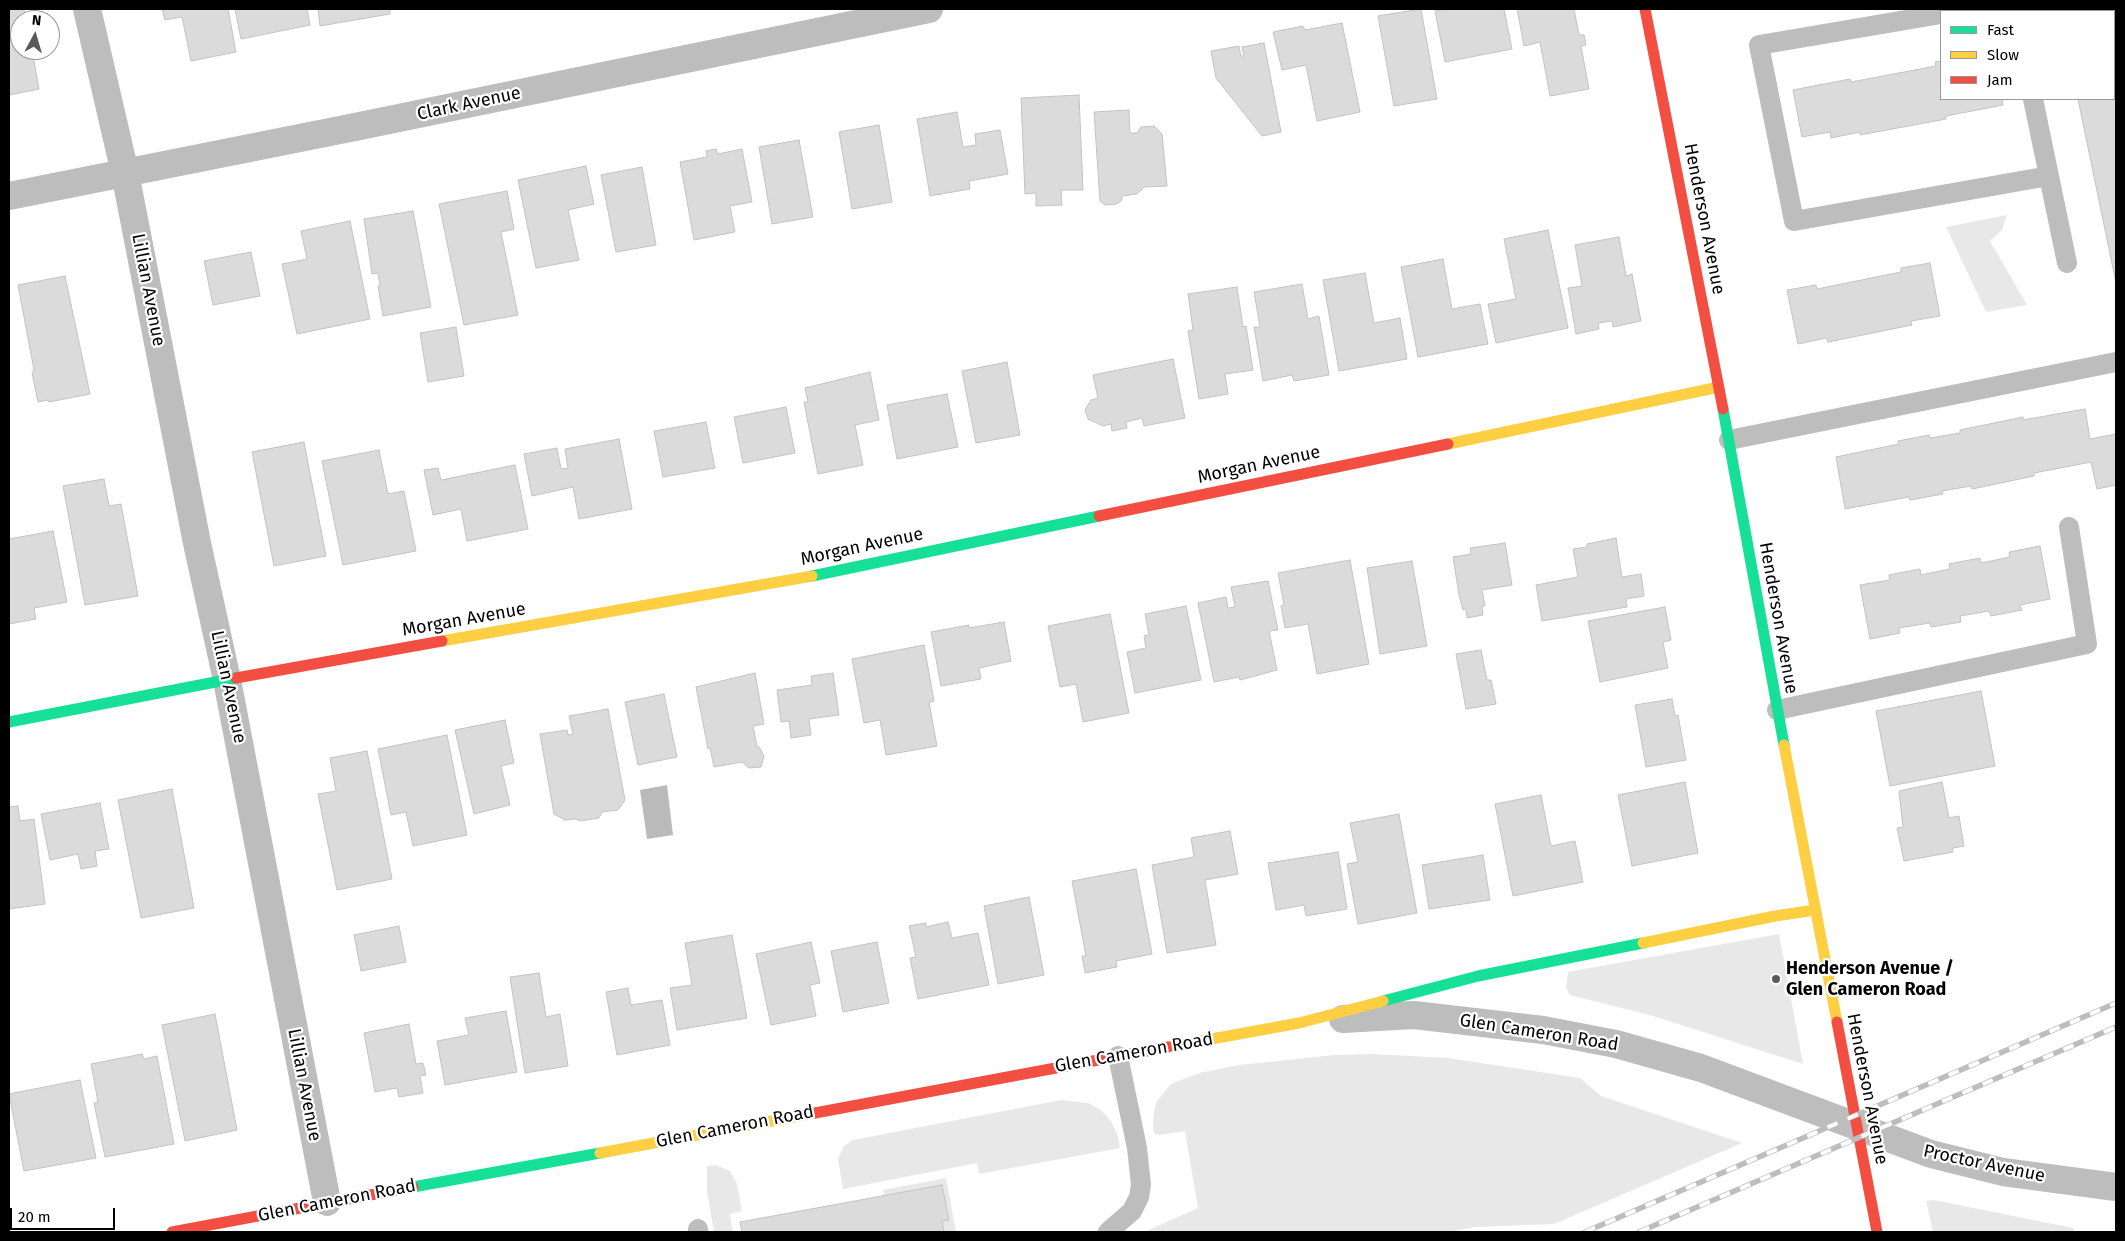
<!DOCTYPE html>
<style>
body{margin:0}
#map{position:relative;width:2125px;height:1241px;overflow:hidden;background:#fff;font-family:"Fira Sans",sans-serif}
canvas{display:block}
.frame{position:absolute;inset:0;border:10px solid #000;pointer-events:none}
.legend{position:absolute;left:1940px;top:10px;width:175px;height:90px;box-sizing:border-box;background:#fff;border:1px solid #999;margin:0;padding:6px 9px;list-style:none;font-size:15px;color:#000}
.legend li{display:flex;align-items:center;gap:10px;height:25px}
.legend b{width:25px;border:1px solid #999}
.north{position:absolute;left:10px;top:10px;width:50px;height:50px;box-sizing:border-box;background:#fff;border:1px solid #999;border-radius:50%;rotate:6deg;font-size:14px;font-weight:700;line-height:20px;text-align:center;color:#000}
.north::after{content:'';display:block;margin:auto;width:18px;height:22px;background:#595959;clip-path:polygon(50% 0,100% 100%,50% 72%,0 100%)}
.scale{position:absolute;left:10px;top:1208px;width:105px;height:22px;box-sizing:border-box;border:2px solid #000;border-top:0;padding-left:6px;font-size:15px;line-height:18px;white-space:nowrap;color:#000;-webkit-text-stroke:4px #fff;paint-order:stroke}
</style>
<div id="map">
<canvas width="2125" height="1241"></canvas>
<div class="frame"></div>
<ul class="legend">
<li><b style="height:6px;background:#16e098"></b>Fast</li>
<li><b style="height:6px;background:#ffcf43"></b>Slow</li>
<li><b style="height:6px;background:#f24e42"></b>Jam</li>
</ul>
<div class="north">N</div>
<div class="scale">20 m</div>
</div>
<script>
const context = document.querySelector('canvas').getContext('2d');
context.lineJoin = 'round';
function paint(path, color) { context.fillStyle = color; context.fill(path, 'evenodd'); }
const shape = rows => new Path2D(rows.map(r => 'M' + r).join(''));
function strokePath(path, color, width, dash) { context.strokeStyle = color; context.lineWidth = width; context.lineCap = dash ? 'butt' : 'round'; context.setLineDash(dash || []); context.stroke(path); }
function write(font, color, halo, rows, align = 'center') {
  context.font = font + ' "Fira Sans",sans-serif'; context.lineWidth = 4.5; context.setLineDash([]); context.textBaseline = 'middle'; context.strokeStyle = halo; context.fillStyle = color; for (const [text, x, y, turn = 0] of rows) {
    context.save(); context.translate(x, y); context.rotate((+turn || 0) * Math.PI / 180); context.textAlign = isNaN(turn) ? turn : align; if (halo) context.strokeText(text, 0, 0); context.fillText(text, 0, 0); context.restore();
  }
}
const green = shape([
 [2007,215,2002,230,1990,241,2027,305,1986,312,1946,227],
 [1779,934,1803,1064,1650,1015,1570,995,1566,988,1568,972],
 [1371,1054,1448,1058,1580,1078,1601,1096,1742,1143,1554,1224,1475,1227,1449,1232,1144,1232,1198,1208,1185,1131,1159,1135,1155,1134,1153,1130,1154,1111,1157,1101,1171,1084,1199,1073,1239,1065,1335,1055],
 [1061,1100,1088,1103,1101,1110,1111,1121,1118,1136,1120,1148,979,1174,977,1163,843,1189,838,1159,844,1146,853,1140],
 [716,1165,730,1171,737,1184,742,1211,730,1214,733,1232,714,1232,707,1192,707,1166],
 [946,1178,956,1232,944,1232,942,1221,949,1220,942,1186,885,1196,883,1190],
 [1934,1200,2073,1228,2075,1232,1933,1232,1926,1201]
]);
const water = shape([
 [667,785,673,835,647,839,640,790]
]);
const building = shape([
 [9,9,24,9,26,20,20,20,20,50,32,50,39,89,9,95,9,9],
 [162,9,228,9,236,52,191,61,182,17,165,20,162,9],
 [235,9,307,9,310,25,241,39,235,9],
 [318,9,390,9,390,14,320,26,318,9],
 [1421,9,1437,99,1394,106,1378,16,1421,9],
 [1448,9,1504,9,1512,49,1445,62,1435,11,1448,9],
 [1517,9,1574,9,1579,35,1584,35,1586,45,1581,46,1589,89,1550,96,1540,42,1524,46,1517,9],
 [2059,9,2116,9,2116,283,2078,99,2114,99,2114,11,2059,11,2059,9],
 [1342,23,1360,112,1317,121,1306,65,1282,70,1273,32,1303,26,1305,30,1342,23],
 [1264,43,1281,132,1262,136,1216,78,1211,51,1239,46,1241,56,1244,56,1242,47,1264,43],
 [1941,61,1941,99,2002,99,2003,105,1946,116,1946,119,1860,135,1860,132,1831,138,1830,132,1802,137,1793,90,1850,79,1851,82,1936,66,1935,62,1941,61],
 [1079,95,1083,190,1061,190,1062,205,1036,206,1036,193,1025,194,1021,98,1079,95],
 [1129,110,1130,133,1137,133,1141,127,1154,126,1162,134,1167,186,1144,187,1137,194,1122,196,1122,200,1117,204,1105,205,1100,201,1094,112,1129,110],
 [957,112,963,147,976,145,975,134,1000,130,1008,174,969,181,970,189,930,196,917,119,957,112],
 [879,125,892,202,852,209,839,132,879,125],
 [799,140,813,217,772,224,759,147,799,140],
 [716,149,718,154,742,149,752,202,730,206,735,232,694,240,680,162,707,157,706,151,716,149],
 [586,166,594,204,568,210,579,260,536,268,518,180,586,166],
 [642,167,656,245,616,252,601,175,642,167],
 [507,191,514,229,501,232,518,315,464,325,439,204,507,191],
 [413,211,431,307,383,316,378,286,380,286,378,273,372,274,364,219,413,211],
 [350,221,370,319,297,334,282,264,307,259,301,231,350,221],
 [1548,230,1568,328,1496,343,1488,304,1516,299,1504,239,1548,230],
 [1619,237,1626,276,1632,274,1641,321,1613,327,1612,321,1598,323,1599,329,1576,334,1568,288,1582,286,1575,245,1619,237],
 [251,252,260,296,213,305,204,261,251,252],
 [1443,259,1452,309,1480,304,1488,344,1418,357,1401,267,1443,259],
 [1930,263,1940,316,1911,321,1912,325,1828,342,1826,338,1798,344,1787,290,1816,285,1817,289,1901,272,1901,268,1930,263],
 [1365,273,1374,323,1400,318,1407,359,1339,371,1323,280,1365,273],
 [65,276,90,394,49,402,48,400,38,402,32,373,34,370,18,285,65,276],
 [1302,284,1308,319,1319,316,1329,375,1294,381,1292,375,1263,381,1254,327,1260,327,1254,292,1302,284],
 [1237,287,1243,327,1246,326,1253,370,1225,374,1228,394,1199,399,1188,331,1193,330,1188,294,1237,287],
 [456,327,464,376,428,382,420,333,456,327],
 [1173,359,1185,418,1144,426,1142,418,1126,422,1127,428,1112,431,1111,424,1103,426,1088,419,1085,410,1091,400,1098,398,1093,375,1173,359],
 [1007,362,1020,435,976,443,962,371,1007,362],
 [870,372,879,420,855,425,863,465,818,474,804,402,808,402,805,388,870,372],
 [947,394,958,447,897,459,887,405,947,394],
 [786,407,795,453,743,463,734,417,786,407],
 [2085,409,2090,439,2116,434,2116,485,2097,489,2091,462,2034,473,2034,476,1972,489,1971,486,1942,491,1943,494,1910,500,1909,497,1845,509,1836,457,1899,444,1898,441,1929,435,1930,438,1960,433,1960,430,2023,417,2023,420,2085,409],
 [706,422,715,468,663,477,654,431,706,422],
 [619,439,632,509,579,519,573,487,532,496,524,454,557,448,561,469,568,468,565,449,619,439],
 [304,442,326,556,274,566,252,452,304,442],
 [379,450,388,494,404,491,416,551,343,565,322,461,379,450],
 [515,465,528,529,467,541,461,509,433,515,424,470,438,468,441,480,515,465],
 [104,479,109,506,121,504,138,596,85,605,63,486,104,479],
 [53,531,67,602,34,608,36,619,9,624,9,539,53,531],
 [1616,538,1622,577,1641,574,1644,596,1626,599,1627,607,1542,621,1536,585,1578,577,1573,549,1587,547,1587,544,1616,538],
 [1505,543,1512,585,1482,590,1485,606,1482,606,1483,615,1467,618,1466,609,1463,610,1459,595,1453,557,1471,554,1470,548,1505,543],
 [2040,546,2050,599,2020,605,2022,610,1991,616,1989,611,1960,616,1961,622,1931,627,1930,623,1917,625,1899,628,1900,633,1870,639,1860,585,1890,580,1889,575,1920,569,1921,575,1950,569,1949,564,1980,558,1981,563,2010,557,2009,552,2040,546],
 [1350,560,1369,664,1317,674,1308,624,1285,628,1281,606,1284,605,1278,573,1350,560],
 [1412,561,1427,646,1380,654,1367,568,1412,561],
 [1268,581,1278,630,1269,631,1277,670,1240,680,1239,677,1214,682,1198,603,1226,597,1228,608,1235,607,1231,587,1268,581],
 [1186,606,1201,680,1135,693,1127,652,1146,648,1144,636,1149,635,1145,614,1186,606],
 [1665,607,1671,640,1663,642,1668,668,1600,682,1588,621,1665,607],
 [1110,614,1129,713,1083,722,1076,684,1060,687,1048,626,1110,614],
 [1004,622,1011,661,979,668,981,679,941,686,931,632,969,625,969,628,1004,622],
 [924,645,934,701,929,702,937,746,886,755,880,720,864,723,852,659,924,645],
 [1481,650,1487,680,1491,680,1496,704,1466,709,1456,654,1481,650],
 [755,673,764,724,753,726,757,747,759,747,764,756,761,767,749,768,742,762,714,767,710,748,708,749,696,687,755,673],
 [833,673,839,715,809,719,811,735,791,738,789,721,781,722,777,690,812,685,811,676,833,673],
 [1981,691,1995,766,1890,786,1876,711,1981,691],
 [664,694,677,757,638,765,625,702,664,694],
 [1672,699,1675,716,1678,715,1686,760,1646,767,1635,705,1672,699],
 [608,709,625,800,618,810,602,812,599,818,580,821,576,819,565,820,554,814,540,734,567,730,568,735,573,734,569,716,608,709],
 [505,720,514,763,501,766,510,805,474,814,455,730,505,720],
 [447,735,467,835,413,846,406,812,391,815,378,749,447,735],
 [367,751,392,879,337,890,318,794,336,791,330,758,367,751],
 [1685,782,1698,853,1632,866,1618,795,1685,782],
 [1942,782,1949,818,1959,816,1964,846,1953,848,1953,852,1904,861,1897,828,1903,827,1899,791,1942,782],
 [172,789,194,908,141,918,118,800,172,789],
 [1541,795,1551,846,1575,841,1583,882,1513,896,1495,804,1541,795],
 [100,803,109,849,95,851,97,866,81,869,78,854,50,860,41,814,100,803],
 [18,806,20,821,34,819,45,904,9,909,9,807,18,806],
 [1399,814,1417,913,1358,924,1347,864,1358,862,1350,823,1399,814],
 [1230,831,1238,874,1205,880,1216,945,1167,953,1152,865,1194,857,1191,838,1230,831],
 [1338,852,1347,909,1306,916,1304,905,1276,910,1268,863,1338,852],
 [1483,855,1490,900,1429,909,1422,865,1483,855],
 [1136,869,1152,954,1116,961,1117,967,1085,973,1082,956,1086,956,1072,881,1136,869],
 [1029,897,1044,975,998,984,984,906,1029,897],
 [948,922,952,938,978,933,989,985,918,999,910,958,916,957,909,926,926,923,926,927,948,922],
 [399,926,406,962,361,971,354,935,399,926],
 [732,935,747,1018,677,1030,670,988,692,985,685,943,732,935],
 [811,942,820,983,810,985,816,1016,771,1025,756,954,811,942],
 [877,942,889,1003,843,1012,831,951,877,942],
 [539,973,546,1017,560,1014,568,1066,525,1073,510,977,539,973],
 [628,988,631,1005,662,1000,670,1045,617,1055,606,992,628,988],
 [506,1011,517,1072,445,1085,437,1041,469,1035,465,1018,506,1011],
 [215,1014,237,1130,185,1141,162,1025,215,1014],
 [409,1024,416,1064,423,1063,426,1075,420,1076,423,1093,399,1097,397,1088,375,1092,364,1033,409,1024],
 [142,1054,144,1059,157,1056,174,1144,105,1157,94,1103,98,1102,91,1064,142,1054],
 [80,1080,96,1158,24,1171,9,1094,80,1080],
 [942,1185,949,1220,942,1221,944,1232,742,1232,740,1222,942,1185]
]);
const lane = shape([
 [2014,9,2015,11],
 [1955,11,1969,9],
 [1941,14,1759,45,1794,221,2049,176],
 [2033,99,2067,263],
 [1729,440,2116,362],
 [1777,710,2087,644,2069,527],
 [698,1229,698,1232],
 [1108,1232,1132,1211,1139,1197,1141,1185,1137,1148,1118,1056]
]);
const street = shape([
 [87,9,125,173,197,543,227,680,327,1202],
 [9,196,355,127,929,9],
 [1343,1019,1414,1015,1543,1030,1616,1044,1701,1068,1931,1154,2003,1172,2116,1187]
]);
const fast = shape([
 [1723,409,1784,745],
 [812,576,1099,516],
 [9,722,236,678],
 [1383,1001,1478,976,1643,943],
 [413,1187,600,1153]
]);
const slow = shape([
 [1448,444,1719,387],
 [442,641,812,576],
 [1784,745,1837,1022],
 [1643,943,1775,916,1815,910],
 [1168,1047,1299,1023,1383,1001],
 [600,1153,815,1113]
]);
const jam = shape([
 [1645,9,1723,409],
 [1099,516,1448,444],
 [236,678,442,641],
 [1837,1022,1877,1232],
 [815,1113,1168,1047],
 [172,1232,413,1187]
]);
const rail = shape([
 [1585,1232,2116,1003],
 [1639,1232,2116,1027]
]);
const markers = [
 [1776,979,5,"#595959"]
];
const streetNames = [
 ["Clark Avenue",469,104,-12],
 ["Henderson Avenue",1704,219,79],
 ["Lillian Avenue",148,290,79],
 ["Morgan Avenue",1259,465,-12],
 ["Morgan Avenue",862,547,-12],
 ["Henderson Avenue",1778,618,80],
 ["Morgan Avenue",464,620,-10],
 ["Lillian Avenue",228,687,78],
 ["Glen Cameron Road",1539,1033,9],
 ["Glen Cameron Road",1134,1053,-10],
 ["Lillian Avenue",304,1085,79],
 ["Henderson Avenue",1867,1089,79],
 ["Glen Cameron Road",735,1127,-11],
 ["Proctor Avenue",1984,1164,12],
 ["Glen Cameron Road",337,1201,-11]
];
const poiNames = [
 ["Henderson Avenue /",1786,969],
 ["Glen Cameron Road",1786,990]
];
paint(green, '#e8e8e8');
paint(water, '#bababa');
paint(building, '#dbdbdb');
strokePath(building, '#c3c3c3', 1);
strokePath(lane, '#bdbdbd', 20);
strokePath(street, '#bdbdbd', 28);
strokePath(fast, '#16e098', 11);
strokePath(slow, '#ffcf43', 11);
strokePath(jam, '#f24e42', 11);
strokePath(rail, '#bdbdbd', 5.5);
strokePath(rail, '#fff', 4, [11]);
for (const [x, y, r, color] of markers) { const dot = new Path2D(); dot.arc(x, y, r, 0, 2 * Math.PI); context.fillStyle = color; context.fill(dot); strokePath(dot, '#fff', 2); }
write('18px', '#000', '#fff', streetNames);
write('bold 18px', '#000', '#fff', poiNames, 'left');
</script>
